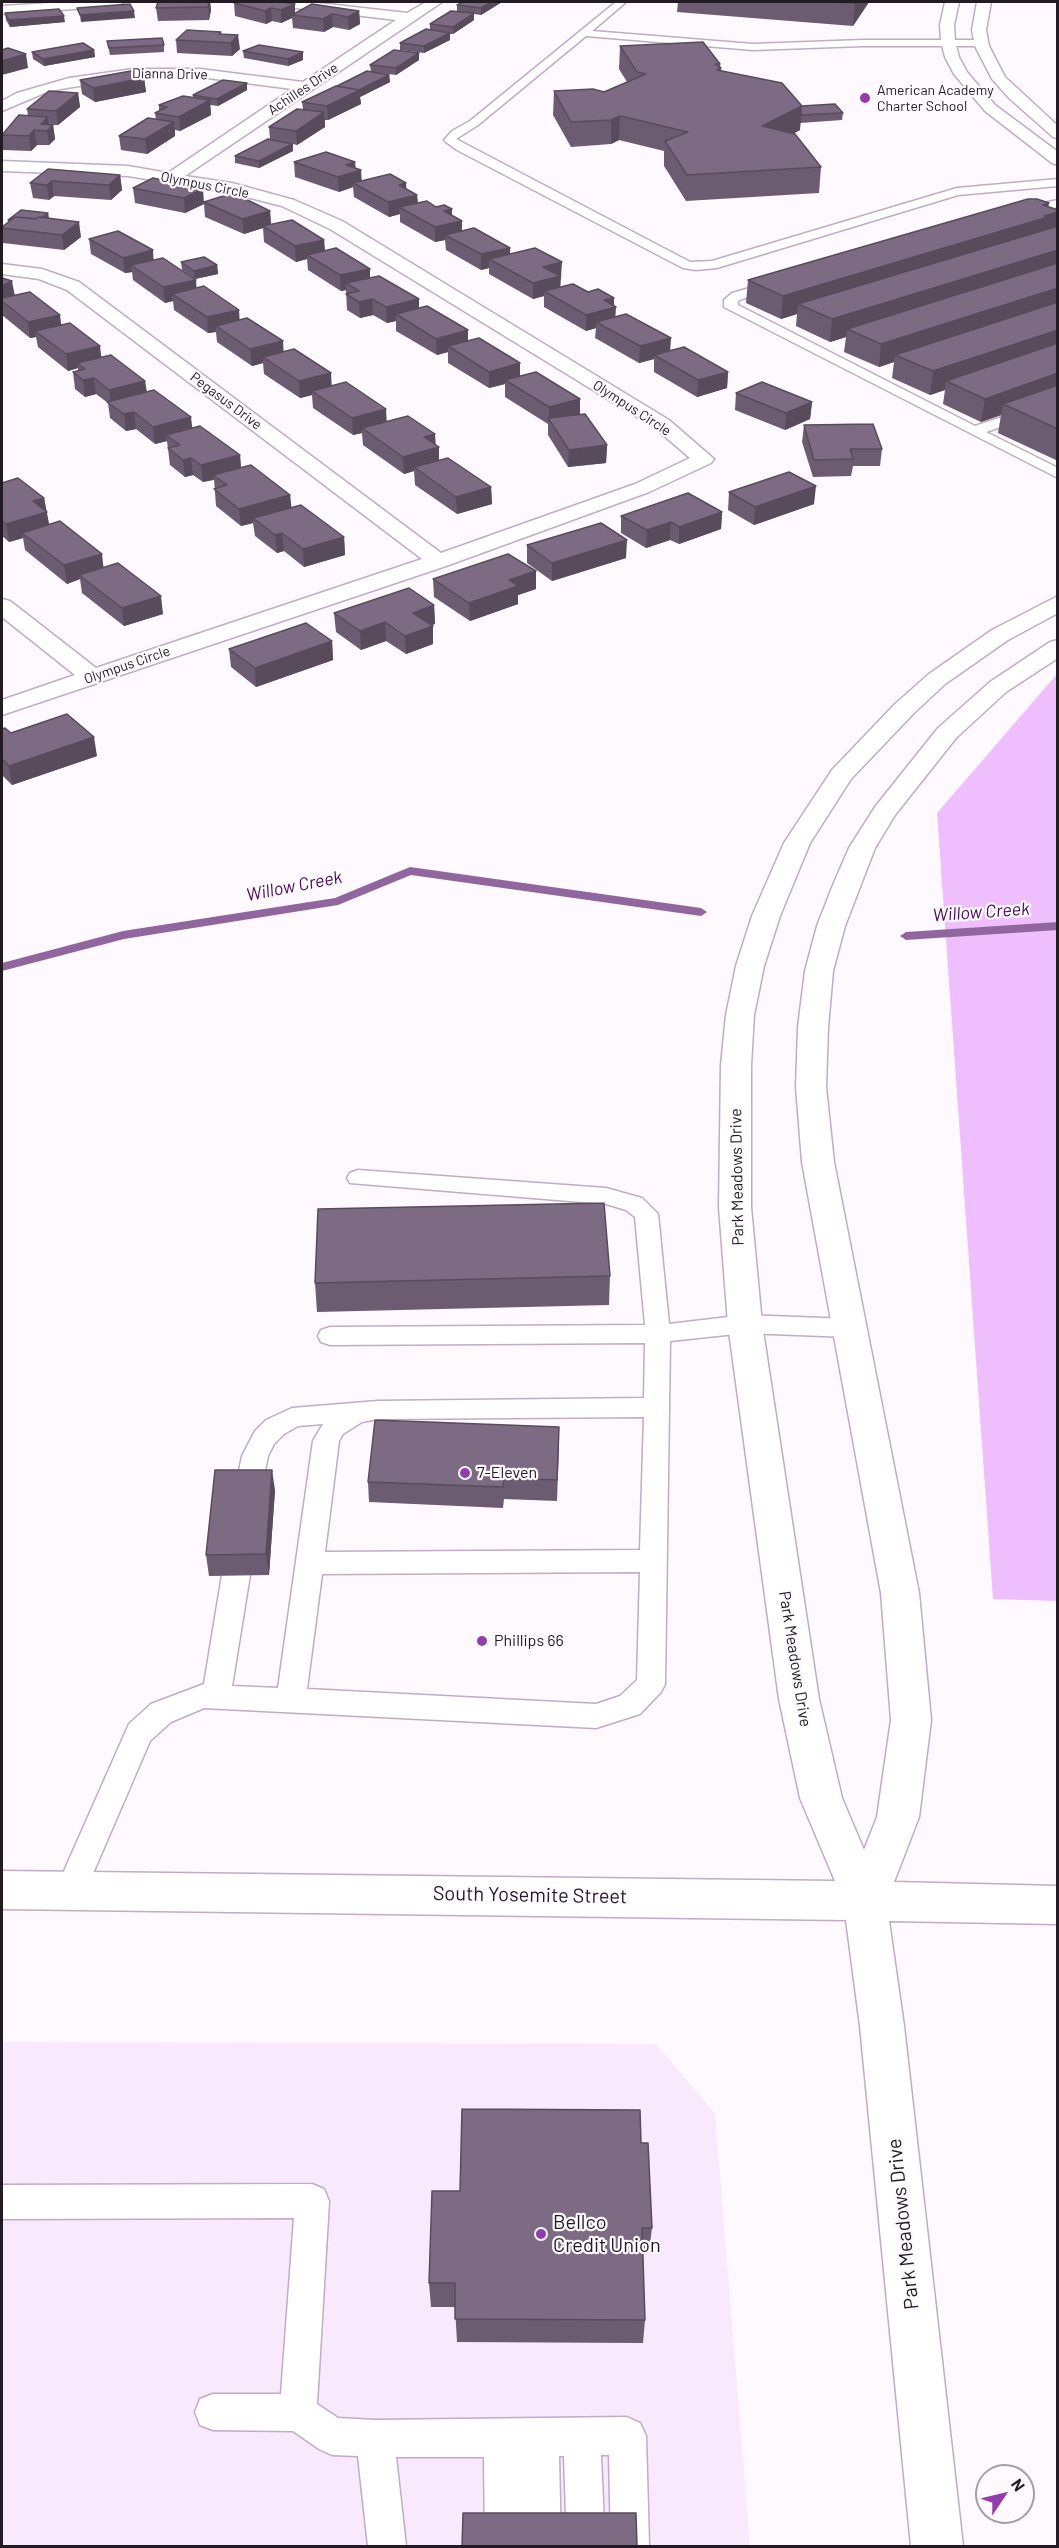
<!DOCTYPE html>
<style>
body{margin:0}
#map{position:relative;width:1059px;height:2548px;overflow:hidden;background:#fdf9fe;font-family:Barlow,sans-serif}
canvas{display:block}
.frame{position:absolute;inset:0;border:3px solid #221b24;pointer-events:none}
.north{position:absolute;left:975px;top:2464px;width:60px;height:60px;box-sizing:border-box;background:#fdf9fe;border:2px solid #a5a0a7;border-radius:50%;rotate:55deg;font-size:16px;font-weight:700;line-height:24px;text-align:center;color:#221b24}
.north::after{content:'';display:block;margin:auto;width:21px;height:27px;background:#933daa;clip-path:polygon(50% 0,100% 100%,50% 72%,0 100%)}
</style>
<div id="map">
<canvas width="1059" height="2548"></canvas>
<div class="frame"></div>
<div class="north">N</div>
</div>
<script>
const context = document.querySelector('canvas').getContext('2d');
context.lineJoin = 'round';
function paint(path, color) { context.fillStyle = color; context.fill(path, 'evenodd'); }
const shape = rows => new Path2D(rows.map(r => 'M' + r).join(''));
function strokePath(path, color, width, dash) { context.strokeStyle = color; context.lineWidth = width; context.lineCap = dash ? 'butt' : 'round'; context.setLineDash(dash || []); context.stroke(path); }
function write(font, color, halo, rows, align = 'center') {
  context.font = font + ' Barlow,sans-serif'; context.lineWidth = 4.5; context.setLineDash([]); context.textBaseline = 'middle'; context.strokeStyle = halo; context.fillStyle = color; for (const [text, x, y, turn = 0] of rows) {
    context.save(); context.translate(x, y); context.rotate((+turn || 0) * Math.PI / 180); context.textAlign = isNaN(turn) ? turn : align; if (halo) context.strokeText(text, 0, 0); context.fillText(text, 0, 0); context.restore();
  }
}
const built = shape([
 [2,2042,656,2044,715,2114,750,2546,2,2546]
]);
const green = shape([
 [1057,674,1057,1601,993,1599,937,813]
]);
const stream = shape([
 [410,867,701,908,707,912,701,916,411,875,338,905,124,939,2,971,2,963,123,931,335,898,410,867],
 [1058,922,1058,930,906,940,900,936,906,932,1058,922]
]);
const lane = shape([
 [616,2,626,2,592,31,753,44,863,40,981,40,986,43,981,46,863,46,753,50,586,36,478,125,456,139,690,262,712,261,957,188,1058,179,1058,186,958,195,717,268,696,270,683,268,457,150,446,142,444,140,452,131,470,121,616,2],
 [1058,200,1058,207,1018,216,1012,212,1014,209,1058,200],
 [778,280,783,281,784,284,783,287,742,299,738,301,738,305,975,426,1058,398,1058,407,986,432,1058,468,1058,478,724,307,724,300,732,293,778,280],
 [358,1170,606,1188,642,1198,658,1214,669,1324,745,1315,849,1319,858,1322,861,1328,858,1334,849,1337,745,1333,670,1341,665,1684,661,1692,640,1714,596,1728,204,1708,171,1722,150,1741,82,1899,71,1903,60,1899,56,1889,129,1724,151,1704,204,1684,222,1575,226,1567,236,1564,246,1567,250,1575,232,1686,278,1688,313,1441,323,1424,298,1426,284,1434,274,1444,268,1456,261,1490,257,1497,248,1500,239,1497,235,1490,242,1456,255,1431,266,1420,292,1408,378,1401,644,1398,645,1343,330,1345,321,1342,318,1336,321,1330,330,1327,645,1325,635,1217,626,1210,606,1204,350,1183,347,1178,350,1173,358,1170],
 [644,1417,640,1550,325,1552,339,1441,343,1434,362,1422,378,1419,644,1417],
 [640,1572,637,1680,620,1696,596,1704,307,1689,322,1574,640,1572],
 [312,2184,324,2189,329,2201,317,2404,338,2418,375,2420,627,2417,640,2423,646,2436,649,2546,611,2546,609,2455,601,2455,605,2546,567,2546,564,2456,559,2456,561,2546,485,2546,484,2457,396,2457,406,2546,368,2546,358,2456,332,2455,319,2449,293,2431,213,2430,200,2425,195,2412,200,2399,213,2394,281,2394,294,2218,2,2219,2,2185,312,2184]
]);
const street = shape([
 [67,2,124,2,117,6,2,14,2,6,67,2],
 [272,2,309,2,407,13,426,2,442,2,185,176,232,183,294,200,342,221,669,420,714,459,711,463,649,492,446,566,2,715,2,700,75,675,2,617,2,599,10,601,96,668,422,559,67,290,39,279,2,274,2,264,42,269,79,282,441,553,635,484,690,458,655,428,330,229,282,206,231,193,128,176,2,171,2,161,128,166,168,173,292,89,200,77,133,77,49,91,2,111,2,101,17,93,69,78,133,69,200,69,303,82,396,20,279,6,272,2]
]);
const secondary = shape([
 [945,2,959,2,954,25,955,41,959,57,967,72,995,105,1058,152,1058,165,1052,163,985,111,954,74,945,57,941,41,940,25,945,2],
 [977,2,991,2,986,30,989,46,1005,77,1058,126,1058,138,1053,137,1009,98,992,79,975,46,972,30,977,2],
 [1058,596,1058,613,1008,640,945,684,913,714,851,779,810,843,780,916,764,966,754,1015,751,1065,751,1207,762,1324,819,1699,842,1798,864,1850,877,1817,891,1720,881,1593,802,1162,796,1087,798,1027,805,971,817,926,833,885,849,848,875,807,938,728,990,682,1050,642,1058,640,1058,658,1006,692,956,738,895,815,875,848,845,926,833,971,828,1027,826,1087,834,1162,919,1593,931,1720,919,1817,894,1882,1058,1886,1058,1924,889,1921,904,2026,963,2546,911,2546,860,2026,846,1920,2,1909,2,1871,835,1881,800,1798,779,1699,728,1324,719,1207,721,1065,726,1015,736,966,752,916,784,843,832,770,895,704,929,674,992,630,1058,596]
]);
const wall = shape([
 [158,2,210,2,211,10,209,20,158,21,156,8],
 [237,2,295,13,359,11,360,24,349,30,333,27,324,32,293,28,292,18,281,23,272,21,266,24,235,16,234,3],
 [463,2,502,2,481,15,474,14,474,20,453,34,450,34,450,40,424,53,400,50,400,43,430,30,430,24,457,11,457,5],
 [678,2,869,2,853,26,677,12],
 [5,13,65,22,10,27,6,20],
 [221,32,221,34,240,49,232,56,177,53,176,40],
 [107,41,164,45,164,52,110,55],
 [620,46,720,64,721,70,801,106,843,113,842,120,800,123,800,130,793,134,821,167,819,193,686,201,664,166,664,151,619,140,611,144,571,147,553,115,554,91,604,92,627,82,619,69],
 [94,50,95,57,44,66,33,59,32,52],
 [243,51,303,52,303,60,288,66,244,58],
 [419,53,419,60,396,75,371,72,389,75,390,82,360,97,361,104,328,120,325,120,325,127,297,145,293,144,293,151,259,168,235,163,235,156,270,139,269,127,303,109,302,102,371,72,370,65],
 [144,78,146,92,95,102,82,94,80,80],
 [247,83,247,90,218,106,210,105,211,115,180,131,175,130,175,136,147,154,121,150,119,136,156,120,155,113,159,111,159,105,193,98,193,95],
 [78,93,80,107,58,125,53,125,55,139,49,145,37,145,31,151,3,150,2,135,28,116,27,109],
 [294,162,355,168,362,181,406,189,417,195,418,203,452,215,462,221,462,231,562,278,560,278,560,287,614,306,615,317,670,351,728,372,727,388,697,397,654,372,654,359,639,363,595,338,596,328,586,331,544,307,544,296,533,299,489,274,489,268,481,270,446,250,445,240,435,242,400,222,400,214,389,217,354,197,353,187,339,192,295,177],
 [48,169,120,175,122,190,111,200,54,196,49,200,33,198,30,183],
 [133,188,204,201,270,211,271,225,324,240,325,251,370,278,419,299,419,308,468,330,468,341,520,376,580,399,580,415,607,445,606,463,568,467,548,435,548,424,505,397,505,384,489,388,448,363,448,352,437,355,396,331,396,321,387,323,373,315,360,318,347,310,346,290,341,291,308,270,307,259,296,262,264,242,263,228,244,234,205,217,204,204,185,213,135,203],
 [1048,207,1058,210,1058,461,998,433,1001,415,981,422,943,404,945,390,930,395,892,378,894,362,879,367,844,352,846,337,830,342,796,326,797,314,781,319,746,303,748,280],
 [48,213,49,219,81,237,64,250,3,243,2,227,8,222,8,220],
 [89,239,154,260,196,280,196,288,240,320,283,341,283,352,331,386,386,409,386,422,436,445,439,460,491,487,492,504,457,514,415,485,414,471,404,474,363,445,362,433,353,435,313,408,312,395,300,398,264,374,263,363,252,366,217,342,216,332,208,333,174,310,173,301,165,303,133,280,132,272,125,273,91,254],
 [181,262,217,265,218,274,195,279,182,270],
 [2,278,15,295,61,325,102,357,145,381,147,392,192,428,240,455,241,467,290,495,291,508,344,537,345,555,304,567,284,551,277,553,255,536,253,523,241,526,216,506,214,479,203,482,193,475,185,477,170,465,167,441,155,444,136,429,126,431,110,418,108,403,96,394,85,397,75,389,73,372,78,371,78,368,68,371,38,347,36,337,30,338,2,315],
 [736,393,812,402,810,419,785,430,735,410],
 [804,425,882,449,880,466,853,466,851,476,813,477,802,442],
 [2,483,44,498,49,524,163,614,124,626,82,593,80,579,67,584,25,550,23,538,9,542,2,536],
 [729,492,814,504,754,525,728,510],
 [722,512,721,529,679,544,670,540,646,548,621,533,621,516],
 [527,545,626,558,552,581,527,563],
 [433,579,536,589,518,595,518,604,470,621,434,597],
 [434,605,435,624,431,625,433,644,406,654,386,641,361,650,336,632,334,613],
 [332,641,333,660,256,687,231,667,229,649],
 [2,729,11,733,97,756,12,785,2,775],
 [610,1276,609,1305,317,1312,315,1283],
 [559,1447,557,1501,504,1499,503,1508,369,1502,368,1482],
 [275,1490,269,1575,209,1576,206,1555],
 [641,2143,652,2228,649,2252,643,2252,645,2320,643,2343,457,2342,455,2307,431,2307,429,2283,460,2191]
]);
const shadedWall = shape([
 [209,2,210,2,211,10,209,20,208,7],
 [491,2,502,2,481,15,481,8],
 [857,2,869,2,853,26,855,3],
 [295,4,295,15,292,15,292,18,281,23,281,10],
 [271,8,272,21,266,24,265,11],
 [134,11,135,18,81,22,80,15],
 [359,11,360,24,349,30,348,17],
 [474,13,474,20,453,34,453,27],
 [332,14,333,27,324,32,323,19],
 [64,16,65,22,10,27,9,20],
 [450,33,450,40,424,53,424,46],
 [238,35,240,49,232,56,231,43],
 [94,50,95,57,44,66,43,59],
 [303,52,303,60,288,66,288,59],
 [419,53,419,60,396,75,396,68],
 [26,54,28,68,2,75,2,61],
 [389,75,390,82,360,97,361,104,328,120,327,106],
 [144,78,146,92,95,102,93,88],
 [247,83,247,90,218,106,217,99],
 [78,93,80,107,58,125,56,111],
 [210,100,211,115,180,131,179,117],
 [802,106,800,130,760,151,762,126],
 [324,112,325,127,297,145,296,131],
 [620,116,619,140,611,144,611,120],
 [48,117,49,129,53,125,55,139,49,145,47,131,41,124],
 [174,122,175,136,147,154,145,139],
 [34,130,37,145,31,151,29,136],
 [292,144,293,151,259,168,259,161],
 [355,162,356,171,361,170,362,184,353,183,353,187,339,192,338,177,346,165],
 [120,175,122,190,111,200,109,185],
 [52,181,54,196,49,200,47,185],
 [406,183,407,197,417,195,418,210,399,207,400,214,389,217,388,202,399,185],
 [203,189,204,204,185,213,184,198],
 [1049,203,1047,215,1058,212,1058,224,1056,232,798,304,797,314,781,319,783,296],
 [452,209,452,223,462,221,462,236,445,235,445,240,435,242,435,227,444,211],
 [270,211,271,226,263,226,263,228,244,234,242,219],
 [48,213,49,221,35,223],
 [79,222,81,237,64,250,62,235],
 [324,240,325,255,307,255,307,259,296,262,295,246],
 [510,248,510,263,489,259,489,268,481,270,481,254],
 [153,250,154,266,131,265,132,272,125,273,123,258],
 [1058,250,1058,271,847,329,846,337,830,342,832,319],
 [562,262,560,292,544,291,544,296,533,299,533,283,543,267],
 [217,265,218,274,195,279,194,271],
 [370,269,370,284,346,283,346,290,341,291,340,275],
 [196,280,197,295,172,294,173,301,165,303,163,287],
 [12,281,15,297,2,301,2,286],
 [1058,288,1058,309,895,355,894,362,879,367,881,344],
 [614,298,614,308,616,307,615,323,596,322,596,328,586,331,586,315,604,300],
 [372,299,373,315,360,318,359,302],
 [419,299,419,315,396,314,396,321,387,323,386,307],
 [239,310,240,326,216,326,216,332,208,333,207,317],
 [60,315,62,331,35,331,36,337,30,338,28,322],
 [468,330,468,347,448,346,448,352,437,355,436,339],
 [1058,330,1058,351,946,381,945,390,930,395,933,371],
 [671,338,670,354,654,355,654,359,639,363,640,346],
 [283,341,284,358,263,357,263,363,252,366,250,349],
 [100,346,102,363,77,363,78,368,68,371,66,354],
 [520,363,520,380,505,380,505,384,489,388,489,372],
 [728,372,727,388,697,397,698,380],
 [331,373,332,390,312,391,312,395,300,398,299,381],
 [1058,373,1058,396,1003,404,1001,415,981,422,985,399],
 [94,378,96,394,85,397,83,380],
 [145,381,147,398,111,405,109,390],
 [580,399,580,416,549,419,549,407],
 [812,402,810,419,785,430,786,413],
 [386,409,387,426,362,428,362,433,353,435,352,418],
 [134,412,136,429,126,431,124,414],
 [191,417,193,434,166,435,167,441,155,444,153,427],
 [435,434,436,448,439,447,439,464,414,467,414,471,404,474,403,457,424,437],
 [607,445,606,463,568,467,569,450],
 [240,455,241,472,213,475,214,480,203,482,201,465],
 [191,458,193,475,185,477,183,460],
 [816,486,814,504,754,525,755,507],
 [491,487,492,504,457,514,456,497],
 [290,495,292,512,253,518,253,523,241,526,239,509],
 [44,498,50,530,22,533,23,538,9,542,6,524,33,501],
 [722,512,721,529,679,544,679,527],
 [671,522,670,540,646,548,647,530],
 [282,533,284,551,277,553,275,535],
 [344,537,345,555,304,567,303,549],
 [627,540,626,558,552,581,552,563],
 [102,554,104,572,79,575,80,579,67,584,64,565],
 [536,571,536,589,518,595,518,604,470,621,469,603,509,580],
 [161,596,163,614,124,626,122,608],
 [434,605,435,624,413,631,413,613],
 [385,622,386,641,361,650,360,631],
 [433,626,433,644,406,654,405,636],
 [332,641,333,660,256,687,255,668],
 [94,737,97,756,12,785,9,766],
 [272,1470,275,1490,269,1575,266,1554]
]);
const building = shape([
 [158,2,209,2,208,7,156,8,158,2],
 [237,2,282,2,295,4,281,10,271,8,265,11,234,3,237,2],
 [463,2,491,2,481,8,457,5,463,2],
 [831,2,857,2,855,3,831,2],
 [130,4,134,11,80,15,77,8,130,4],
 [312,4,359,11,348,17,332,14,323,19,292,15,312,4],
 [59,9,64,16,9,20,5,13,59,9],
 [451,11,474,13,453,27,430,24,451,11],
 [426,29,450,33,424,46,400,43,426,29],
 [187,30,221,32,219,34,238,35,231,43,176,40,187,30],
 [162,38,164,45,109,48,107,41,162,38],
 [703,42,720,64,715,64,721,68,717,70,782,83,802,106,762,126,795,134,821,167,687,175,665,141,688,132,620,116,611,120,571,122,554,91,593,89,604,92,646,74,637,72,620,46,703,42],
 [83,43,94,50,43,59,32,52,83,43],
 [259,45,303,52,288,59,243,51,259,45],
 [8,48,26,54,2,61,2,50,8,48],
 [394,50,419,53,396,68,370,65,394,50],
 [131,71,144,78,93,88,80,80,131,71],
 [367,71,389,75,359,90,337,86,367,71],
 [223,80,247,83,217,99,193,95,223,80],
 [336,86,360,90,327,106,302,102,336,86],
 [49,91,78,93,56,111,27,109,49,91],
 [183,96,210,100,179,117,155,113,167,107,159,105,183,96],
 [835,104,843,113,801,115,801,106,835,104],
 [297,109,324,112,296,131,269,127,297,109],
 [19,115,48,117,41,124,53,125,47,131,34,130,29,136,2,135,19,115],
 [148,118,174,122,145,139,119,136,148,118],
 [268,139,292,144,259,161,235,156,268,139],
 [326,152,355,162,346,165,361,170,338,177,294,162,326,152],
 [48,169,120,175,109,185,52,181,47,185,30,183,48,169],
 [390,174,406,183,399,185,417,195,388,202,353,183,390,174],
 [153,178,203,189,184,198,133,188,153,178],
 [233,193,270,211,242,219,204,202,233,193],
 [1028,199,1037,199,1049,203,1043,205,1058,210,1058,212,1044,216,1048,217,783,296,748,280,1028,199],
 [427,201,436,207,444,205,452,209,444,211,462,221,435,227,399,207,427,201],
 [21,210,48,213,41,218,39,217,36,219,15,217,10,220,8,220,21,210],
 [15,217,36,219,39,217,79,222,62,235,2,228,2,227,15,217],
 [292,220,324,240,295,246,263,226,292,220],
 [1058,226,1058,250,832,319,798,304,1058,226],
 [474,228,510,248,481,254,445,235,474,228],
 [118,231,153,250,123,258,89,239,118,231],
 [336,248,370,269,340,275,307,255,336,248],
 [535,248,562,262,543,267,560,276,533,283,489,259,535,248],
 [204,257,217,265,194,271,181,262,204,257],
 [163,258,196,280,163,287,131,265,163,258],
 [1058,263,1058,288,881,344,847,329,1058,263],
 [379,276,419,299,386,307,372,299,359,302,346,294,359,291,346,283,379,276],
 [2,278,12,281,2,286,2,278],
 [573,284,588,292,598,289,614,298,604,300,616,307,586,315,544,291,573,284],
 [204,286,239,310,207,317,172,294,204,286],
 [30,292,60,315,28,322,2,301,2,298,30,292],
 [1058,302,1058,330,933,371,895,355,1058,302],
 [427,306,468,330,436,339,396,314,427,306],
 [626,314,671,338,640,346,596,322,626,314],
 [247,318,283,341,250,349,216,326,247,318],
 [70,323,100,346,66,354,35,331,70,323],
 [479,338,520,363,489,372,448,346,479,338],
 [1058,343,1058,373,985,399,946,381,1058,343],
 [684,347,728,372,698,380,654,355,684,347],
 [294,349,331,373,299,381,263,357,294,349],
 [111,355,145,381,109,390,94,378,83,380,73,372,85,369,77,363,111,355],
 [536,372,580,399,549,407,505,380,536,372],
 [346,382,386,409,352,418,312,391,346,382],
 [762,382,812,402,786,413,736,393,762,382],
 [1058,385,1058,429,1003,404,1058,385],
 [154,390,191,417,153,427,134,412,124,414,107,402,154,390],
 [585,414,607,445,569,450,548,418,585,414],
 [408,416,435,434,424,437,439,447,403,457,362,428,408,416],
 [873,424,882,449,850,449,853,459,814,460,804,425,873,424],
 [200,426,240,455,201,465,191,458,183,460,168,448,180,445,166,435,200,426],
 [448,458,491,487,456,497,414,467,448,458],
 [251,465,290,495,239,509,214,489,227,485,213,475,251,465],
 [789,472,816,486,755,507,729,492,789,472],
 [18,478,44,498,33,501,47,512,6,524,2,521,2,483,18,478],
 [688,493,722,512,679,527,671,522,647,530,621,516,688,493],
 [301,505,344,537,303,549,282,533,275,535,253,518,301,505],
 [60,521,102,554,64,565,22,533,60,521],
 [601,523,627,540,552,563,527,545,601,523],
 [508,554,536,571,509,580,518,586,469,603,433,579,508,554],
 [118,563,161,596,122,608,79,575,118,563],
 [409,588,434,605,413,613,433,626,405,636,385,622,360,631,334,613,409,588],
 [306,623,332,641,255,668,229,649,306,623],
 [67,714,94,737,9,766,2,759,2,729,5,728,11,733,67,714],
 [604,1203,610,1276,315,1283,318,1209,604,1203],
 [375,1420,559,1427,557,1480,504,1478,503,1487,368,1482,375,1420],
 [215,1470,272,1470,266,1554,206,1555,215,1470],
 [462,2109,640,2110,641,2143,648,2143,652,2228,642,2228,645,2320,455,2319,455,2283,429,2283,432,2191,460,2191,462,2109],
 [463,2513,636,2513,637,2547,462,2547,463,2513]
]);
const markers = [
 [865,98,6,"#933daa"],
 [465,1473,6,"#933daa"],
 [482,1641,6,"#933daa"],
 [541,2234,6,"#933daa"]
];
const farStreetnames = [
 ["Dianna Drive",170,74,1],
 ["Achilles Drive",303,89,-34],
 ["Olympus Circle",205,185,11],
 ["Pegasus Drive",226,401,37],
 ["Olympus Circle",632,408,33],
 ["Olympus Circle",127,665,-19]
];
const farPoinames = [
 ["American Academy",877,90],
 ["Charter School",877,106]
];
const streetNames = [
 ["Park Meadows Drive",737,1177,-91],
 ["Park Meadows Drive",795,1659,81]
];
const poiNames = [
 ["7-Eleven",477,1473],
 ["Phillips 66",494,1641]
];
const waterNames = [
 ["Willow Creek",294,886,-11],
 ["Willow Creek",981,912,-4]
];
const nearStreetnames = [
 ["South Yosemite Street",530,1895,1],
 ["Park Meadows Drive",903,2224,-96]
];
const nearPoinames = [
 ["Bellco",553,2222],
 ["Credit Union",553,2245]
];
paint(built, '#f8e9fc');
paint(green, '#efbffd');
paint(stream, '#91669e');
strokePath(lane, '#c0acc5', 3);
strokePath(street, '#c0acc5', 3);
strokePath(secondary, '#c0acc5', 3);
paint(lane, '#fff');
paint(street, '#fff');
paint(secondary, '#fff');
paint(wall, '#6c5c71');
paint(shadedWall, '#584b5c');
paint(building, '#7d6b83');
strokePath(building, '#584b5c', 1.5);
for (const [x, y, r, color] of markers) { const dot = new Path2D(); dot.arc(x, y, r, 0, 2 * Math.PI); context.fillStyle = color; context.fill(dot); strokePath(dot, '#fdf9fe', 2); }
write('14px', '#221b24', '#fdf9fe', farStreetnames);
write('14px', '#221b24', '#fdf9fe', farPoinames, 'left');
write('16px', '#221b24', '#fdf9fe', streetNames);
write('16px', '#221b24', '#fdf9fe', poiNames, 'left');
write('italic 18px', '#460d54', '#fdf9fe', waterNames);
write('20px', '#221b24', '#fdf9fe', nearStreetnames);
write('20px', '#221b24', '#fdf9fe', nearPoinames, 'left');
</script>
